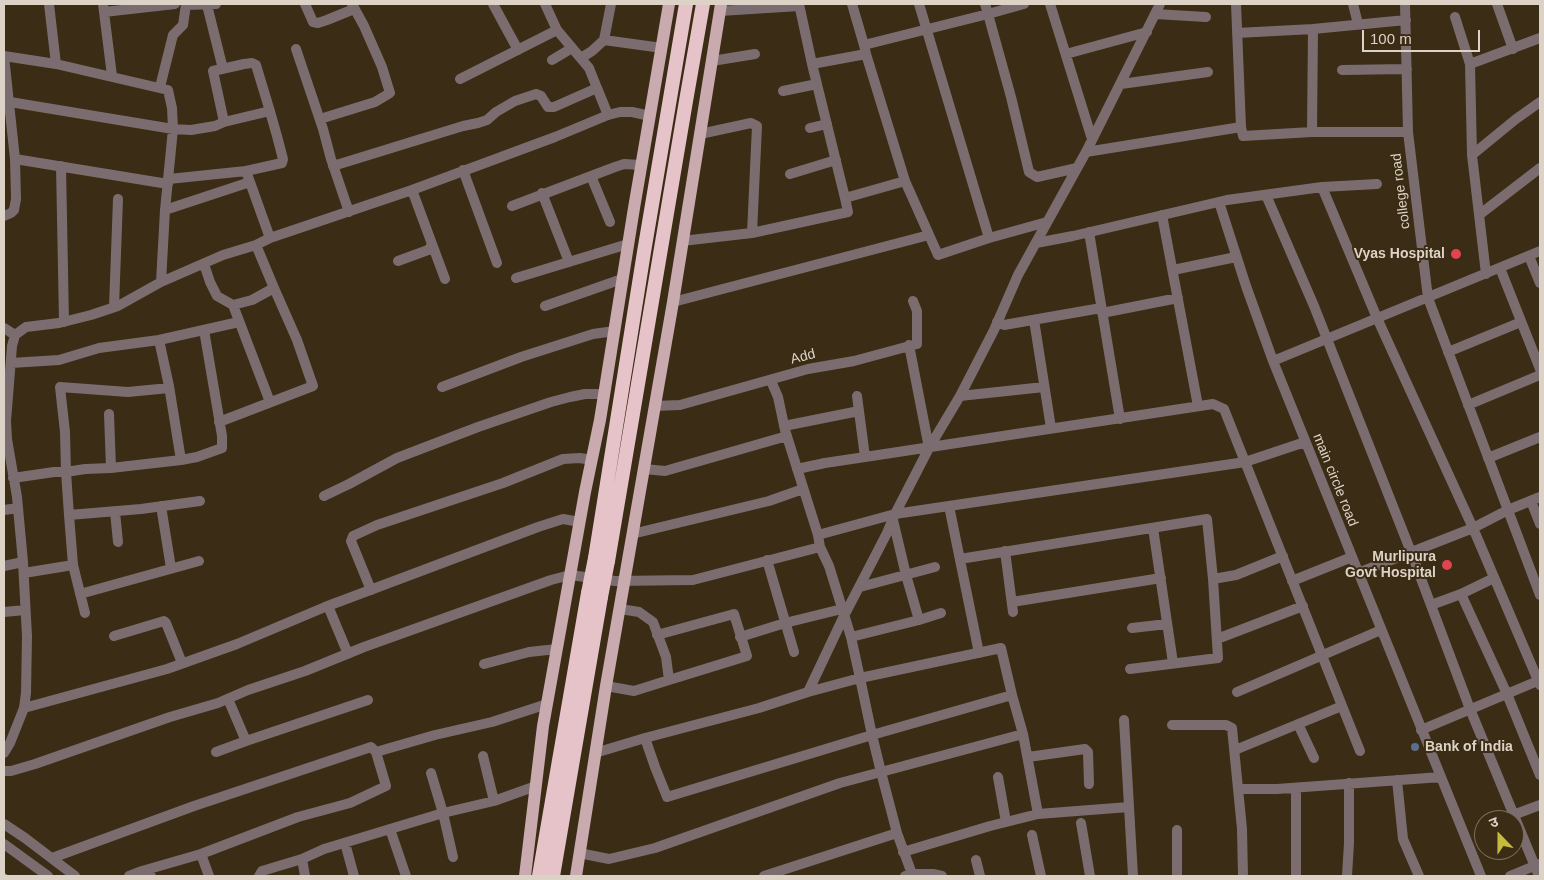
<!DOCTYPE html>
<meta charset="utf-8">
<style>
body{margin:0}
#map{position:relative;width:1544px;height:880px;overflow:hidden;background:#3a2c15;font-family:Helvetica,"Noto Sans Devanagari",sans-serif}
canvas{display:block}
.frame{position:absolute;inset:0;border:5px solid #dcd3c6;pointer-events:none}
.north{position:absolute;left:1474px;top:810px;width:50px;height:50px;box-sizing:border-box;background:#3a2c15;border:1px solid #7b6f5c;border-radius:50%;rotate:338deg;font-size:14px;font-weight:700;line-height:20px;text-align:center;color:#dcd3c6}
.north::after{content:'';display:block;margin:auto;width:18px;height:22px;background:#c6bc3c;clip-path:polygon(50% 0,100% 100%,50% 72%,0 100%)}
.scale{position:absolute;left:1362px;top:30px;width:118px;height:22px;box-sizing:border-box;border:2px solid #dcd3c6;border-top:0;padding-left:6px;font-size:15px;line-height:18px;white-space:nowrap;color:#dcd3c6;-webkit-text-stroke:4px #3a2c15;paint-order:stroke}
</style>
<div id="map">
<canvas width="1544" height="880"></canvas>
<div class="frame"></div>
<div class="north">उ</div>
<div class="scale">100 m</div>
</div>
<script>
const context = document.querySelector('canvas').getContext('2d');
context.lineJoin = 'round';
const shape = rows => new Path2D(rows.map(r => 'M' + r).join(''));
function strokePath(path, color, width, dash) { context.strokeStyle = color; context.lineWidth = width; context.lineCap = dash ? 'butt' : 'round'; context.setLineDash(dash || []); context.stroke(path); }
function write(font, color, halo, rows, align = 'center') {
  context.font = font + ' Helvetica,sans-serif'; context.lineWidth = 4; context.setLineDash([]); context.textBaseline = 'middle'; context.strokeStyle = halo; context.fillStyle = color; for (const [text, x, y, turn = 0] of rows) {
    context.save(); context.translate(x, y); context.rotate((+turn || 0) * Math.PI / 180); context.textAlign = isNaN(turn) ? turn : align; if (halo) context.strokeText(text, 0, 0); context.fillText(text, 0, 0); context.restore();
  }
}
const minor = shape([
 [49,4,56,64],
 [103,4,112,76],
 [305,4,313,22,318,23,327,20,354,9],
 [493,4,518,50],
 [545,4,557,30,589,68,597,88],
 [799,4,812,64,845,198],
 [852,4,864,45],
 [919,4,989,238],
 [985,4,988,14,864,45,866,54,905,181,938,255,989,238,1047,222],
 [1024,4,988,14,1011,97,1029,172,1037,177,1077,168],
 [1050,4,1092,139],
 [1236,4,1241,127,1243,136,1312,132,1408,132],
 [1353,4,1358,24],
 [1405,4,1408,132,1428,298,1540,595],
 [1497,4,1513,49],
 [186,5,216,4],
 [207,5,223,69],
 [720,11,799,6],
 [104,12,175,4],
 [1155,14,1206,17],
 [1455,17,1470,64],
 [1237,33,1313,29,1406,20],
 [604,40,662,48],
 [296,49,323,129,331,159,349,212],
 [1066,54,1147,32],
 [4,56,56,64,168,90,172,108,173,129,165,210,161,282],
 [581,58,592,51,604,40,611,4],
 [552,60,572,48],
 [712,61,755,54],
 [812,64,866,54],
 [1342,70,1407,69],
 [460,79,557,30],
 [1121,84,1208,72],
 [160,87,173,35,183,25,186,4],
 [783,91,817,84],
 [10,102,173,129,191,130,215,126,224,122],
 [320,119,375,102,390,93,382,67,364,26,352,4],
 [810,128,827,124],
 [1312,132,1313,29],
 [700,134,751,123,757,126,752,233],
 [1086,152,1241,127],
 [1472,155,1516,119,1540,102],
 [15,159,168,184],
 [61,166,64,322],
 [333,166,463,126,478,123,487,120,496,112,515,101,536,94,541,96,548,107,554,107,597,88,608,115],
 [463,170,497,263],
 [790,174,836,160],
 [591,176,610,222],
 [169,179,246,171],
 [1322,187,1377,184],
 [412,190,445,279],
 [542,193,569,262],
 [1266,195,1314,306,1411,552,1470,709,1539,876],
 [1219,202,1246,286,1273,361,1481,876],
 [512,206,615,167,624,164,641,165],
 [165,210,250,182],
 [1162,215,1198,406],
 [1479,215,1540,168],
 [4,216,11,213,14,210,16,199,15,159,4,56],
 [1089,232,1120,419],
 [270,238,246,171,282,163,283,159,277,136,269,108,256,65,252,63,244,64,213,71,224,122,270,111],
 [682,241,752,233,848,212,845,198,905,181],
 [1036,243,1073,236,1227,200,1322,187,1377,318,1473,528,1540,685],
 [1529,256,1540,283],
 [398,261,428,250,432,245],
 [204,264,210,282,217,296,233,305,252,300,274,288,256,245],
 [1500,268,1540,369],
 [1173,270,1236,257],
 [1486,274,1472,155,1470,64,1540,38],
 [516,278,628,244],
 [673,302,929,235],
 [233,305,270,402],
 [545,306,622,279],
 [114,307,118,199],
 [1102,313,1178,298],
 [1034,320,1051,428],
 [997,322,1004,325,1101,308],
 [4,328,15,335],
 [159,340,169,386,181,460],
 [909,345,929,448],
 [1448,352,1521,322],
 [1273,361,1540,251],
 [11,363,59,360,99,348,159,340,239,322],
 [771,381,778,397,785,430,818,535],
 [442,387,521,357,593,334,615,331],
 [960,396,1044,387],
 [1468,405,1540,375],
 [654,406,680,405,808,369,854,361,917,344,917,311,913,301],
 [109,414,111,468],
 [219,422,313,386,297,340,274,288],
 [784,426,859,411],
 [865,457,1213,404,1224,409,1360,751],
 [1488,458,1540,437],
 [644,469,665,471,787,436],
 [797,469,825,463,865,457,857,396],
 [13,478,54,472,66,472,65,432,60,387,128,392,169,388],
 [324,496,349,484,397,458,478,427,551,402,570,397,585,394,603,394],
 [1531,501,1540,524],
 [161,506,171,568],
 [949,506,979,653],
 [4,510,18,508],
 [115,512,118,542],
 [69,515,66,472,85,469,111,468,181,460,197,457,222,448,222,436,204,330],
 [1153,528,1173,663],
 [632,534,769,501,803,489],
 [820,547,829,566,838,595,851,637,860,678,1001,648,1012,695],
 [1005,551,1013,612],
 [960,559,1207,519,1213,579,1236,575,1283,556],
 [767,560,794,652],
 [73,565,69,515,141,509,200,501],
 [4,566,23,562],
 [24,573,73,565,85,613],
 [1358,573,1473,528,1508,510,1540,497],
 [1292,581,1352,557],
 [860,587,935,567],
 [371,590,351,541,353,536,377,525,503,483,563,459,580,458,592,460],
 [80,594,199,561],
 [1461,594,1507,694,1540,775],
 [1012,602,1161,578],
 [1431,605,1461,594,1494,578],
 [328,606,348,654],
 [4,612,25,610],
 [919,620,941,613],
 [1132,628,1167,624],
 [657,635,734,614,747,656,669,680],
 [114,636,164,621,166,623,182,663],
 [740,637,785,623,842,609],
 [851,637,919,620,906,575,893,520],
 [1217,639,1303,606],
 [484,664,529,652,557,649],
 [1130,669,1218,658,1213,579],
 [606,686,634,691,669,680,666,657,653,622,639,612,620,609],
 [1237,692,1381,630],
 [228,699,246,741,368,700],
 [24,708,167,669,237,644,325,607,538,527,563,519,580,522],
 [1124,720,1133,876],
 [1298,724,1314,758],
 [1172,725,1226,725,1232,728,1242,829,1243,876],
 [1421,730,1540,680],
 [645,738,655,767,667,797,872,735,860,678,808,692],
 [1235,750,1342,706],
 [216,752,246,741],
 [4,753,10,743,24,708,26,693,27,636,23,562,17,497,7,439,6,421,12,346,15,335,26,327,59,323,91,315,118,306,161,282,223,255,256,245,270,238,412,190,555,137,608,115,620,112,632,112,650,116],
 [595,753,645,738,759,708,808,692,844,616,887,533,895,514,929,448,960,396,994,330,1018,275,1086,152,1160,4],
 [483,756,494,801],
 [1028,757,1085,749,1088,752,1089,784],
 [4,771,11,771,35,764,170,717,218,703,248,690,305,671,364,647,551,580,570,575,615,581,693,580,820,547,818,535,895,514,1245,462,1305,442],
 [431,773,443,813,453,857],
 [998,777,1006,822],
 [1397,780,1403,839,1419,876],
 [1238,789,1277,789,1441,777],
 [1513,815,1540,805],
 [1081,823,1090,876],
 [4,824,25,838,75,876],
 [390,829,406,876],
 [1177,830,1177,876],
 [897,833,912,874,905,876],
 [1032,835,1041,876],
 [345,843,354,876],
 [4,844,48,876],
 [903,852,990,826,1038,814,1129,807],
 [579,853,609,859,655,848,840,783,881,772,872,735,1012,695,1023,734,1038,814],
 [201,854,209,876],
 [52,858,194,806,371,747,376,752],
 [302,859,305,876],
 [976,860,980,876],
 [142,871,201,854,298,817,350,803,386,786,376,752,435,735,492,722,547,704],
 [912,874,933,874,942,876],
 [129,876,142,871,151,876],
 [259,876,262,871,302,859,324,849,443,813,494,801,536,786],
 [764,876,897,833,881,772,1023,734],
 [1296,876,1296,788],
 [1347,876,1349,843,1349,783],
 [1510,876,1539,864]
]);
const major = shape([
 [525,876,543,726,585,492,600,420,634,208,669,4],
 [576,876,606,686,673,302,721,4]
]);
const highway = shape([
 [595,558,644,252,686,4],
 [608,561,686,101,703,4],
 [539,876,588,593],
 [553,876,601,597]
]);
const rail = shape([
 [4,874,7,876]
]);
const highwayBridge = shape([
 [588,593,595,558],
 [601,597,608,561]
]);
const markers = [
 [1456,254,6,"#e0444e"],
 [1447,565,6,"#e0444e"],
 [1415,747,5,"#5c6f8a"]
];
const streetNames = [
 ["college road",1401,191,-97],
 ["Add",803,357,-14],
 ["main circle road",1335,480,68]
];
const poiNames = [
 ["Vyas Hospital",1445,254],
 ["Murlipura",1436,557],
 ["Govt Hospital",1436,573],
 ["Bank of India",1425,747,"left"]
];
strokePath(minor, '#7b6d6f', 10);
strokePath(major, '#c8aaaf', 12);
strokePath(highway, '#e6c3c9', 14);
strokePath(rail, '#a09584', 2.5);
strokePath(highwayBridge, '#e6c3c9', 14);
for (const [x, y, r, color] of markers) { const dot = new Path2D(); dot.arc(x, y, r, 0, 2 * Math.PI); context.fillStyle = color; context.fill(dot); strokePath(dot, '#3a2c15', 2); }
write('14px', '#dcd3c6', '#3a2c15', streetNames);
write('bold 14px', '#dcd3c6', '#3a2c15', poiNames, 'right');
</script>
